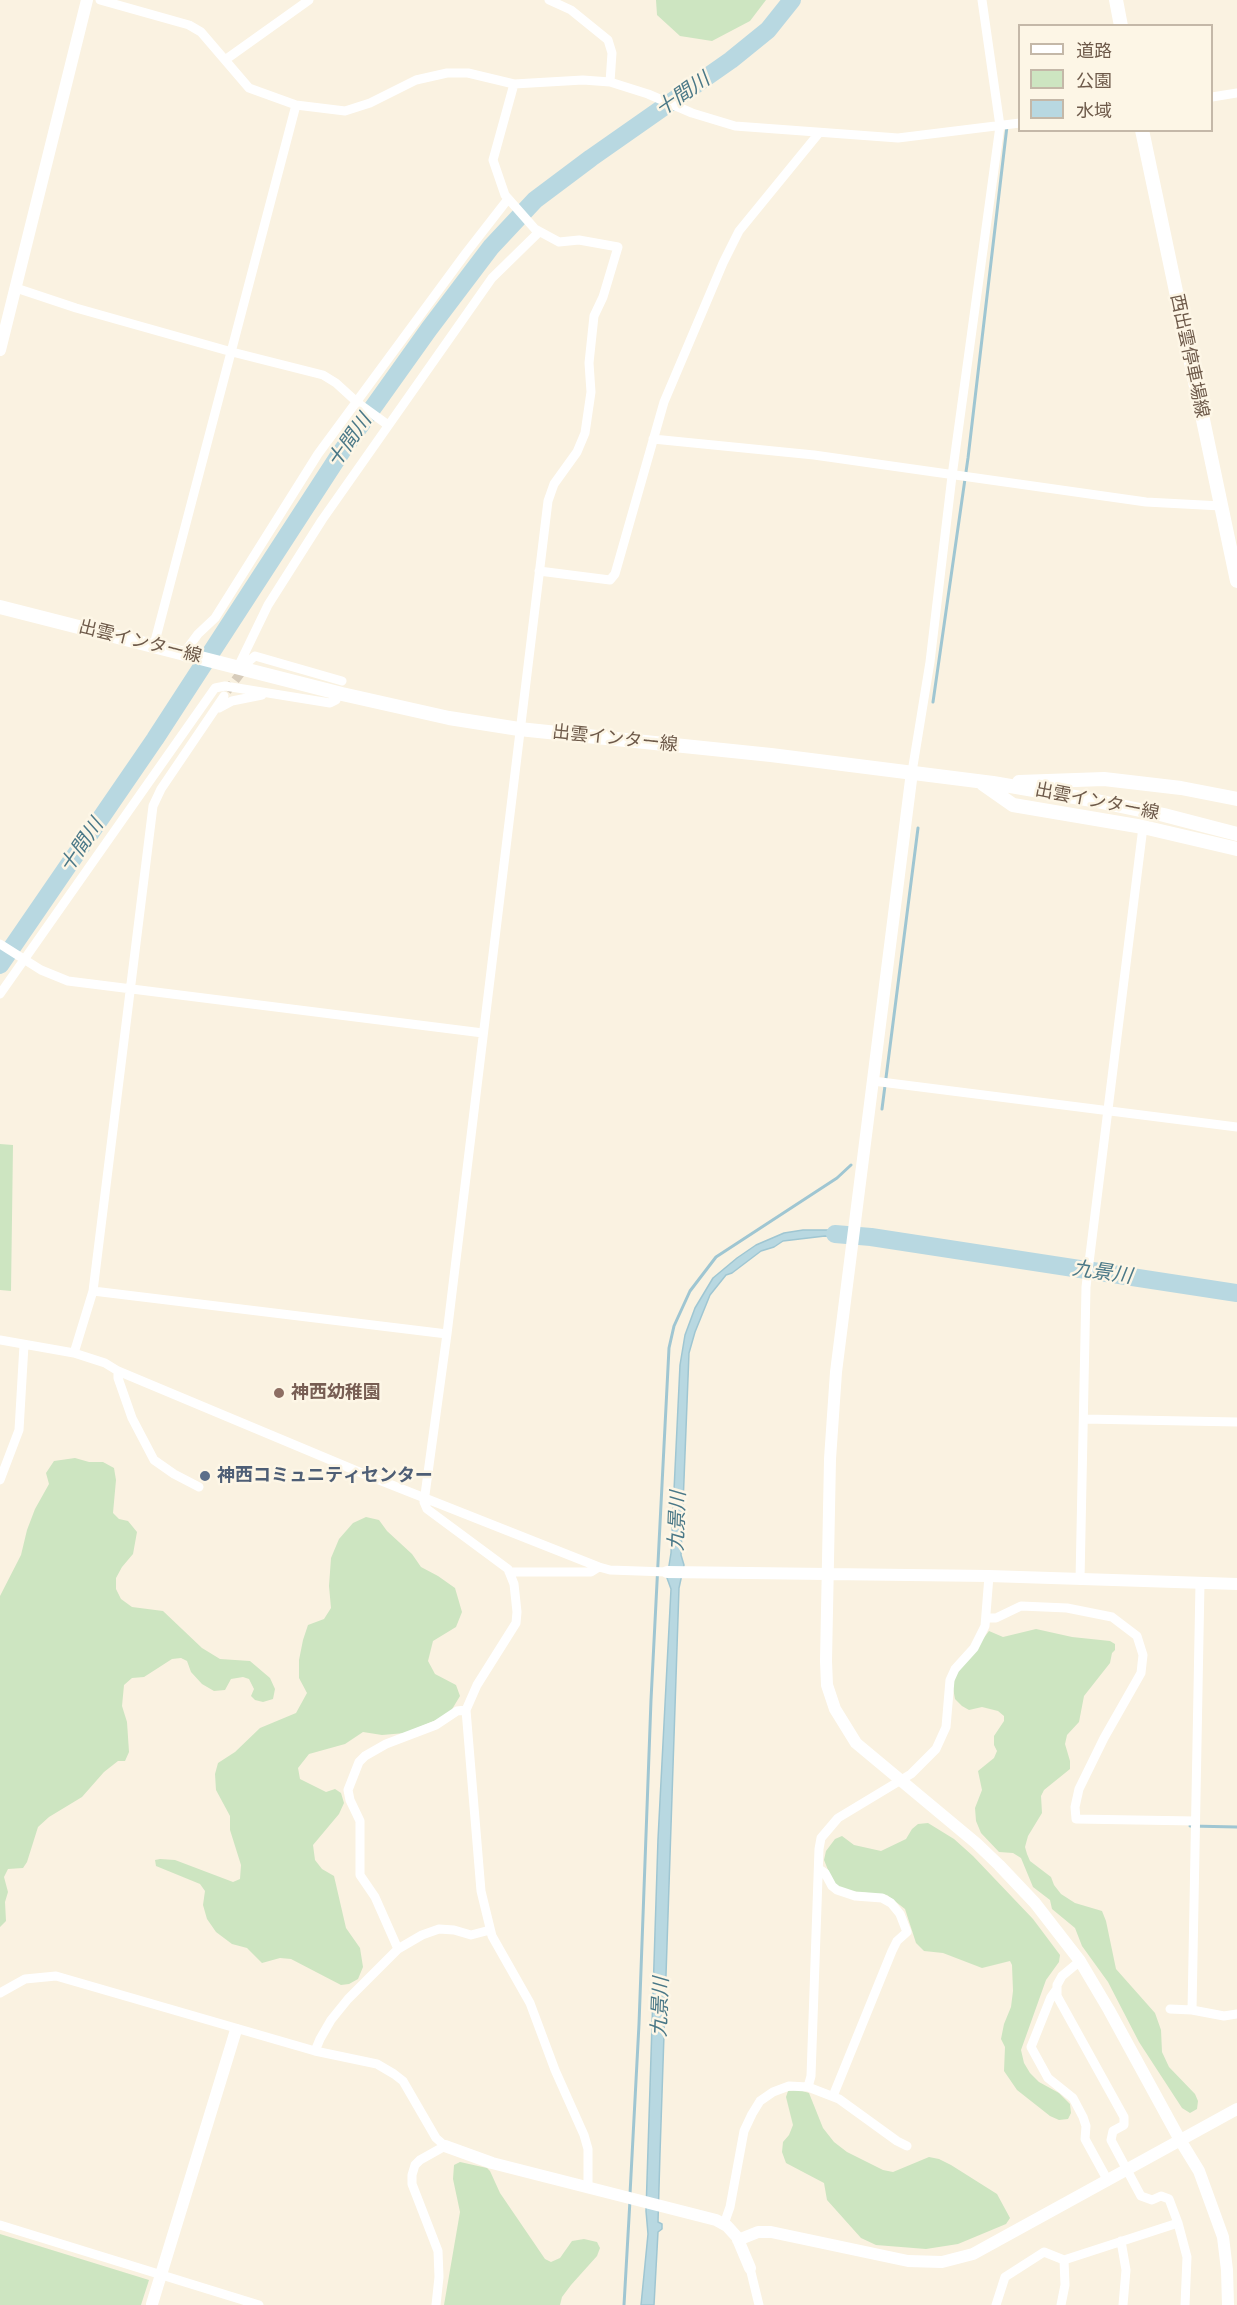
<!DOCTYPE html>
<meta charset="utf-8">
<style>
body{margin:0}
#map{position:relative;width:1237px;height:2305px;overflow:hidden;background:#faf2e1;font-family:Helvetica,"Noto Sans JP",sans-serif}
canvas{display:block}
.legend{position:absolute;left:1018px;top:24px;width:195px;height:108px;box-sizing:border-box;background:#fdf6e6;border:2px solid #c4b8a8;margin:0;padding:8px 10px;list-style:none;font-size:18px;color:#6e5a4a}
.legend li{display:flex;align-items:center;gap:12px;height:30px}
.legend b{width:30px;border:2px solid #c4b8a8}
</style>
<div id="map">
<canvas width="1237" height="2305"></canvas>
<ul class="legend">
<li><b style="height:8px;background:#fff"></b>道路</li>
<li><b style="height:16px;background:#cde5c1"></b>公園</li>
<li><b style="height:16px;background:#b8d8e1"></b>水域</li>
</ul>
</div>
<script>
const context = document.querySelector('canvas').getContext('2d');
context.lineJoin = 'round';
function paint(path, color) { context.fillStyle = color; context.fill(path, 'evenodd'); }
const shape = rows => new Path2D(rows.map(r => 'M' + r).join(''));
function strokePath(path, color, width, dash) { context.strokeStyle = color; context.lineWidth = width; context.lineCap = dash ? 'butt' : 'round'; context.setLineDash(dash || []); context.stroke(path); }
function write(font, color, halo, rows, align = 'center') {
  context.font = font + ' Helvetica,"Noto Sans JP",sans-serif'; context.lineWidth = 5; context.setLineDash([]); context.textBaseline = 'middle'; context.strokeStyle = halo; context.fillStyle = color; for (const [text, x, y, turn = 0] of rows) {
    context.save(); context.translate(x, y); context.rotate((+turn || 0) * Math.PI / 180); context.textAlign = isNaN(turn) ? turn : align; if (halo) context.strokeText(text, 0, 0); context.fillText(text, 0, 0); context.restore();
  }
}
const green = shape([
 [656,0,766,0,750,21,712,41,680,36,657,15],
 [0,1144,13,1145,11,1291,0,1290],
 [75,1458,89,1462,103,1462,114,1468,116,1480,113,1513,119,1519,128,1521,137,1532,133,1554,122,1567,116,1578,116,1589,121,1599,132,1607,163,1611,202,1648,220,1659,250,1661,270,1678,275,1689,273,1699,263,1702,255,1700,251,1696,254,1689,249,1679,243,1677,231,1679,225,1690,214,1691,202,1684,191,1672,187,1661,181,1658,172,1659,144,1677,132,1678,124,1685,122,1706,127,1722,129,1752,125,1761,118,1761,104,1772,82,1797,49,1817,38,1827,27,1862,23,1868,8,1869,4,1877,8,1892,5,1902,6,1921,0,1927,0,1596,21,1555,27,1530,35,1509,49,1484,46,1473,54,1461],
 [366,1517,379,1520,387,1531,412,1554,421,1567,438,1576,455,1588,462,1612,456,1627,433,1641,428,1661,435,1674,456,1685,460,1696,451,1711,441,1718,405,1733,382,1735,363,1732,345,1744,309,1754,298,1768,300,1779,326,1792,335,1789,341,1793,344,1803,339,1814,313,1845,315,1860,322,1869,334,1876,346,1928,360,1948,363,1967,358,1979,349,1984,341,1985,291,1959,280,1958,262,1963,247,1948,232,1944,216,1932,207,1919,203,1905,205,1891,200,1884,156,1866,155,1860,160,1859,175,1860,233,1882,240,1879,241,1865,230,1830,230,1816,216,1790,215,1774,218,1763,235,1752,260,1728,296,1713,307,1693,299,1678,299,1660,303,1640,308,1625,324,1619,331,1608,329,1586,331,1558,339,1539,353,1523],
 [1036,1629,1072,1637,1110,1641,1115,1644,1115,1650,1112,1653,1110,1663,1084,1696,1079,1722,1067,1735,1065,1744,1070,1761,1070,1769,1044,1790,1041,1796,1042,1813,1028,1836,1025,1847,1027,1854,1030,1861,1051,1877,1054,1885,1061,1894,1075,1903,1102,1911,1106,1921,1116,1969,1155,2013,1161,2030,1162,2052,1169,2067,1195,2094,1198,2101,1197,2109,1190,2113,1182,2108,1139,2042,1108,1982,1082,1946,1075,1928,1052,1909,1050,1900,1033,1887,1021,1858,1013,1853,999,1852,981,1833,976,1821,975,1808,982,1790,978,1771,994,1758,997,1751,994,1745,994,1736,1004,1721,1004,1716,998,1711,982,1707,969,1710,962,1706,955,1699,953,1688,955,1676,989,1631,1003,1637],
 [928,1823,954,1839,973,1856,1033,1919,1060,1955,1059,1962,1046,1980,1021,2050,1024,2063,1030,2073,1039,2082,1059,2093,1070,2104,1071,2113,1068,2119,1059,2120,1050,2116,1017,2090,1004,2071,1005,2047,1001,2039,1004,2024,1011,2007,1013,1991,1012,1965,1010,1961,982,1968,943,1953,924,1951,916,1943,905,1909,887,1895,849,1891,839,1888,833,1882,824,1860,826,1851,835,1839,842,1836,854,1845,881,1851,906,1839,912,1829,918,1824],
 [799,2090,809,2093,823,2128,834,2142,847,2152,883,2170,893,2172,929,2157,939,2159,951,2165,997,2194,1010,2218,1006,2224,958,2244,926,2249,876,2245,861,2238,827,2200,824,2183,786,2163,782,2152,783,2142,789,2135,793,2125,786,2097,788,2091],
 [460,2162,487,2168,490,2171,500,2193,545,2259,551,2262,560,2258,572,2241,584,2239,597,2242,600,2248,597,2256,571,2285,562,2297,560,2305,444,2305,460,2212,453,2179,454,2165],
 [0,2234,149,2280,141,2305,0,2305]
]);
const water = shape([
 [803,1230,829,1230,846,1233,846,1239,825,1236,783,1241,774,1247,761,1251,732,1273,726,1275,710,1295,695,1332,689,1353,681,1555,684,1565,679,1588,660,2153,658,2222,662,2224,662,2229,658,2232,654,2305,641,2305,648,2234,646,2211,658,1839,671,1589,667,1578,671,1553,680,1365,685,1335,695,1308,713,1278,737,1258,756,1245,784,1233,803,1230]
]);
const stream = shape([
 [933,702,968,458,1007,126],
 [882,1109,918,828],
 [1190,1826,1237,1827],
 [630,2194,639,2024,651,1700,669,1348,674,1326,690,1291,716,1257,837,1178,851,1165],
 [624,2305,630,2200]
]);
const river = shape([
 [0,965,155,739,342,451,429,329,491,247,535,200,591,158,731,60,768,30,792,0],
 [835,1234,871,1237,1237,1293]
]);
const minorTunnel = shape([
 [227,691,246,666]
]);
const minor = shape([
 [100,0,189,25,201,32,249,88,296,105,345,111,370,103,416,80,447,73,468,73,514,84,583,80,610,82,648,94,692,113,735,126,898,138,1020,123],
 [549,0,571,10,608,40,612,53,610,82],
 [225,60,309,0],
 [514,84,493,160,505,195,535,229,559,242,579,240,618,247,603,297,594,316,589,363,591,392,585,433,577,452,554,484,548,501,447,1334,424,1502,427,1509,508,1569,514,1584,517,1612,516,1623,477,1685,466,1710,481,1891,492,1936,530,2003,555,2070,584,2135,588,2149,588,2187],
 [1212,97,1237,93],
 [16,288,76,308,232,352,323,375,336,383,359,404,388,425],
 [653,439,814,455,1146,502,1221,506],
 [539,571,610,580,615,574,664,402,723,263,739,231,819,133],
 [154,645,296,105],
 [184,653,198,634,215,618,318,454,466,253,508,199],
 [249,661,255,656,342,681],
 [238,667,268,605,322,520,492,278,539,232],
 [219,708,232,701,262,695],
 [912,772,930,662,952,476,1000,126,982,0],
 [0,944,41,970,68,981,483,1033],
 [0,994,215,688,225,686,330,703,336,700],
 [873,1081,1237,1127],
 [93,1291,447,1334],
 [0,1340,74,1353,105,1363,118,1371,364,1474,599,1567,610,1570,667,1572],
 [74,1353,93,1291,153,806,161,789,224,696],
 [118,1371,118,1378,132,1418,154,1460,174,1474,199,1487],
 [1084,1419,1237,1422],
 [0,1480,19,1430,24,1345],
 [509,1572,591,1572,599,1567],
 [1080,1580,1086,1287,1143,827],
 [1200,1583,1192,2010,1224,2016,1237,2014],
 [986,1618,996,1618,1021,1606,1067,1608,1112,1617,1137,1636,1143,1655,1141,1673,1104,1738,1079,1789,1075,1807,1076,1819,1195,1821],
 [819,1869,825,1873,832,1886,837,1890,855,1896,882,1898,891,1903,900,1914,907,1932,897,1941,892,1951,833,2096],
 [398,1949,375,1897,360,1875,360,1821,350,1800,348,1790,359,1762,365,1756,386,1744,436,1725,457,1711,466,1710],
 [1080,1961,1062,1976,1057,1985,1057,1996,1124,2117,1124,2125,1113,2131,1111,2140,1141,2196,1152,2200,1161,2196,1169,2199,1178,2223,1187,2257,1185,2305],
 [1056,1990,1051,1997,1031,2047,1048,2078,1073,2098,1083,2117,1086,2126,1085,2139,1108,2181],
 [0,1993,25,1979,56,1976,315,2051,377,2064,394,2074,403,2081,436,2138,445,2146,420,2160,415,2165,412,2175,412,2184,438,2251,439,2277,436,2305],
 [1170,2009,1192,2010],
 [315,2051,320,2039,331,2020,348,1999,398,1949,422,1935,439,1929,454,1930,471,1935,490,1930],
 [808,2087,839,2099,897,2141,907,2146],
 [724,2224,730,2207,744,2131,752,2114,760,2101,773,2092,789,2086,808,2087,811,2076,819,1849,821,1838,838,1818,911,1774,936,1749,946,1727,950,1680,955,1669,974,1648,985,1626,989,1576],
 [0,2225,259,2305],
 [1121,2241,1126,2270,1123,2305],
 [750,2268,759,2305],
 [996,2305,1005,2277,1044,2252,1064,2260,1178,2223],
 [1061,2305,1065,2285,1064,2260]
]);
const tertiary = shape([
 [0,350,87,0],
 [912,772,836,1372,830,1459,826,1661,827,1685,835,1709,856,1743,976,1843,999,1865,1035,1903,1080,1961,1109,2010,1180,2140,1199,2171,1223,2237,1227,2270,1228,2305],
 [667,1572,989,1576,1237,1584],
 [445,2146,492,2163,716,2220,727,2226,737,2237,750,2268],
 [738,2240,758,2232,771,2232,908,2261,942,2262,973,2254,1237,2109],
 [152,2304,236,2030]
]);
const secondary = shape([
 [1116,0,1121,26],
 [1142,130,1237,581],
 [0,607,342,694,449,718,519,729,771,755,993,783,1092,800,1164,815,1237,834],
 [1019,782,1104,779,1181,788,1237,799],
 [983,784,1013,805,1143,827,1237,849]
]);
const markers = [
 [279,1393,6,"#8d6e63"],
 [205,1476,6,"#5c6f8a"]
];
const streetNames = [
 ["西出雲停車場線",1189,356,78],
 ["出雲インター線",140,642,14],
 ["出雲インター線",615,739,6],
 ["出雲インター線",1097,802,11]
];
const educationNames = [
 ["神西幼稚園",291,1393]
];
const serviceNames = [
 ["神西コミュニティセンター",217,1476]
];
const waterNames = [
 ["十間川",683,95,-35],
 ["十間川",350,441,-55],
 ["十間川",82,846,-56],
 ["九景川",1102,1273,8],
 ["九景川",678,1521,-88],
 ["九景川",661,2007,-88]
];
paint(green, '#cde5c1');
paint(water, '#b8d8e1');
strokePath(water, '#9fc6d2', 1.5);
strokePath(stream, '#9fc6d2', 3);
strokePath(river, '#b8d8e1', 18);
strokePath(minorTunnel, '#d7ccbb', 9, [9, 4.5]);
strokePath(minor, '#fff', 9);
strokePath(tertiary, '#fff', 12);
strokePath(secondary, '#fff', 14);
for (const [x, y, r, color] of markers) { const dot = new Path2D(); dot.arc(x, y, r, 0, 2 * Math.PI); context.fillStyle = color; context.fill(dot); strokePath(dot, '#fdf6e6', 2); }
write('18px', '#6e5a4a', '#fdf6e6', streetNames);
write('bold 18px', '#785e54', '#fdf6e6', educationNames, 'left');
write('bold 18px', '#4e5e75', '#fdf6e6', serviceNames, 'left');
write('italic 20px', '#4a7887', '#fdf6e6', waterNames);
</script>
